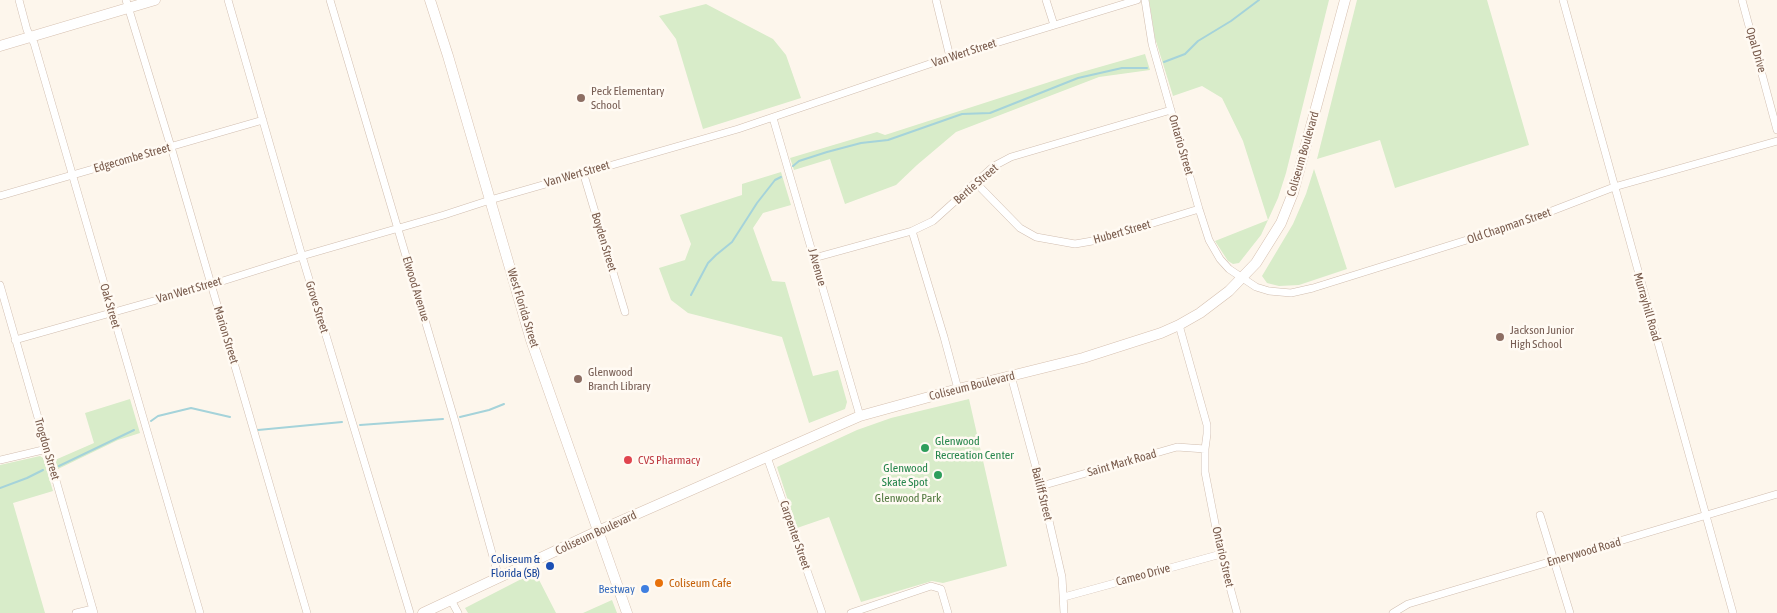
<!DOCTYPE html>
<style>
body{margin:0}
canvas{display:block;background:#fdf6ec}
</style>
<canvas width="1777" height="613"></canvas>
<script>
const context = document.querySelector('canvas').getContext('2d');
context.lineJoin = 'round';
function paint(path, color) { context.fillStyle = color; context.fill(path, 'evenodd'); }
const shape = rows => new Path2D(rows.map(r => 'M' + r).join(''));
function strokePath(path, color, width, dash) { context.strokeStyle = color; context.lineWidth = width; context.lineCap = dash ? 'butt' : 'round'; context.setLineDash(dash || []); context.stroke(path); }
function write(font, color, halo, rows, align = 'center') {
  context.font = font + ' "Asap Condensed",sans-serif'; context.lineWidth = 5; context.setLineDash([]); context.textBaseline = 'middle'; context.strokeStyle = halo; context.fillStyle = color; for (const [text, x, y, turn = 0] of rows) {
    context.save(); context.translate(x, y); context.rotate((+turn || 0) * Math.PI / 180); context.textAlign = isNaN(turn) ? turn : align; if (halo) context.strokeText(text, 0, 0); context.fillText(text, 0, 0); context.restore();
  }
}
const green = shape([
 [1149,0,1329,0,1286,173,1278,198,1268,220,1261,235,1239,263,1233,264,1228,261,1215,241,1268,220,1243,141,1222,98,1202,86,1173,96,1155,38],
 [1357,0,1487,0,1529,145,1395,188,1380,140,1317,159],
 [706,4,773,39,786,55,801,98,703,129,676,39,659,16],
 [1145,54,1150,70,1099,77,956,132,917,165,896,185,845,204,830,159,794,170,790,158,877,132,885,135,1068,76],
 [1314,169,1347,269,1299,285,1279,286,1267,283,1262,276,1293,224,1306,194],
 [781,172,791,205,763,213,753,228,772,281,785,282,813,376,838,370,847,402,845,409,809,423,782,337,688,313,671,300,659,268,685,260,691,244,680,215,742,195,742,184],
 [130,399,140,433,118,440,58,469,55,460,94,443,85,413],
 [969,399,1007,566,943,583,932,581,861,602,829,517,797,528,777,467,857,430,891,418],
 [40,456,43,458,53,491,13,503,45,613,0,613,0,465],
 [535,572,556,613,468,613,465,608],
 [612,600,617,613,583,613]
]);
const stream = shape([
 [1164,62,1185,54,1198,41,1231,21,1259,0],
 [793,166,799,161,827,152,861,143,888,140,962,114,990,113,1078,78,1122,68,1147,68],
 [691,295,708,263,716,255,732,242,757,203,775,180,781,177],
 [460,417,489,410,504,404],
 [151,421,158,416,191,408,230,417],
 [360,425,443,419],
 [258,430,342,422],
 [59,466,134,430],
 [0,488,27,478,43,470]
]);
const street = shape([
 [19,0,27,30,34,43,200,613],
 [126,0,171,147,307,613],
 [228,0,302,256,410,613],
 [330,0,454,418,499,578],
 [936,0,950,57],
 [1046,0,1054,25],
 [1145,0,1152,44,1199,209,1209,240,1220,259,1229,269,1256,287,1269,291,1291,293,1313,288,1518,224,1614,187,1777,141],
 [1563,0,1733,613],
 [1742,0,1777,130],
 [773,118,860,416],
 [583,172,625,312],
 [976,183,1020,228,1036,237,1075,244,1098,240,1199,209],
 [0,196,263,120],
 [912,231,944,337,958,389],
 [814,258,912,231,933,221,994,166,1011,157,1171,110],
 [0,285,94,613],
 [1179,325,1207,425,1207,434,1205,449,1205,472,1221,554,1237,613],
 [15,340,210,285,302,256,444,215,490,200,738,129,950,57,1137,0],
 [1011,376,1041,486,1062,577,1064,613],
 [767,457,822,613],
 [0,460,47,449],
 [1041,486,1177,447,1205,449],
 [1540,515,1570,613],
 [1064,597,1221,554],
 [451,600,458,613],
 [76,613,93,609],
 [851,613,931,586,941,589,948,613],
 [1393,613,1408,604,1777,494]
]);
const secondary = shape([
 [430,0,448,56,531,340,627,613],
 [0,46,155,0],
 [423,613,598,531,860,416,958,389,1083,358,1161,333,1179,325,1200,313,1229,291,1256,263,1281,223,1293,193,1345,0]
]);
const markers = [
 [581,98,5,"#8d6e63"],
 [1500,337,5,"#8d6e63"],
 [578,379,5,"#8d6e63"],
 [925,448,5,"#2e9e5b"],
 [628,460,5,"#e0444e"],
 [938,475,5,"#2e9e5b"],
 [550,566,5,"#1a4fb4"],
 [659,583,5,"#e8710a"],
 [645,589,5,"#3f7fe0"]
];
const streetNames = [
 ["Opal Drive",1756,50,74],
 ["Van Wert Street",964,53,-18],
 ["Ontario Street",1181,145,74],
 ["Coliseum Boulevard",1303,154,-74],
 ["Edgecombe Street",132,158,-16],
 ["Van Wert Street",577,174,-16],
 ["Bertie Street",976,184,-41],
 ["Old Chapman Street",1509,226,-19],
 ["Hubert Street",1122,232,-16],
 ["Boyden Street",604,242,73],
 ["J Avenue",817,267,74],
 ["Elwood Avenue",416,289,73],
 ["Van Wert Street",189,290,-16],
 ["Oak Street",110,306,74],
 ["Grove Street",317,307,73],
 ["Murrayhill Road",1647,307,74],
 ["West Florida Street",523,308,73],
 ["Marion Street",226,335,73],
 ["Coliseum Boulevard",972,386,-14],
 ["Trogdon Street",47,449,74],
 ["Saint Mark Road",1122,463,-16],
 ["Bailiff Street",1042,494,76],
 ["Coliseum Boulevard",596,533,-25],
 ["Carpenter Street",795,535,71],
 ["Emerywood Road",1584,552,-16],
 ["Ontario Street",1223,557,77],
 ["Cameo Drive",1143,575,-15]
];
const educationNames = [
 ["Peck Elementary",591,91],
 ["School",591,105],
 ["Jackson Junior",1510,330],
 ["High School",1510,344],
 ["Glenwood",588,372],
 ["Branch Library",588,386]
];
const leisureNames = [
 ["Glenwood",935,441],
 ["Recreation Center",935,455],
 ["Glenwood",928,468,"right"],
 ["Skate Spot",928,482,"right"]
];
const healthNames = [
 ["CVS Pharmacy",638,460]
];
const parkNames = [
 ["Glenwood Park",908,498]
];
const transitNames = [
 ["Coliseum &",540,559],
 ["Florida (SB)",540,573]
];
const foodNames = [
 ["Coliseum Cafe",669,583]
];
const shopNames = [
 ["Bestway",635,589]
];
paint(green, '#d8ecc9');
strokePath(stream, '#a5d3da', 2);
strokePath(street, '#d1beb0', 8);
strokePath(secondary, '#d6c0b0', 11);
strokePath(street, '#fff', 7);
strokePath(secondary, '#fff', 10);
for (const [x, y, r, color] of markers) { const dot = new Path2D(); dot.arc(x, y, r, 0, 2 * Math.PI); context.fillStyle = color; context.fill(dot); strokePath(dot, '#fffaf3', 2); }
write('12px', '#7a5c4d', '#fffaf3', streetNames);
write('12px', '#785e54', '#fffaf3', educationNames, 'left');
write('12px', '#27864d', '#fffaf3', leisureNames, 'left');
write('12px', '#be3a42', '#fffaf3', healthNames, 'left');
write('12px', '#537a41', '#fffaf3', parkNames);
write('12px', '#164399', '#fffaf3', transitNames, 'right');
write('12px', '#c56008', '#fffaf3', foodNames, 'left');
write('12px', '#366cbe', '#fffaf3', shopNames, 'right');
</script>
